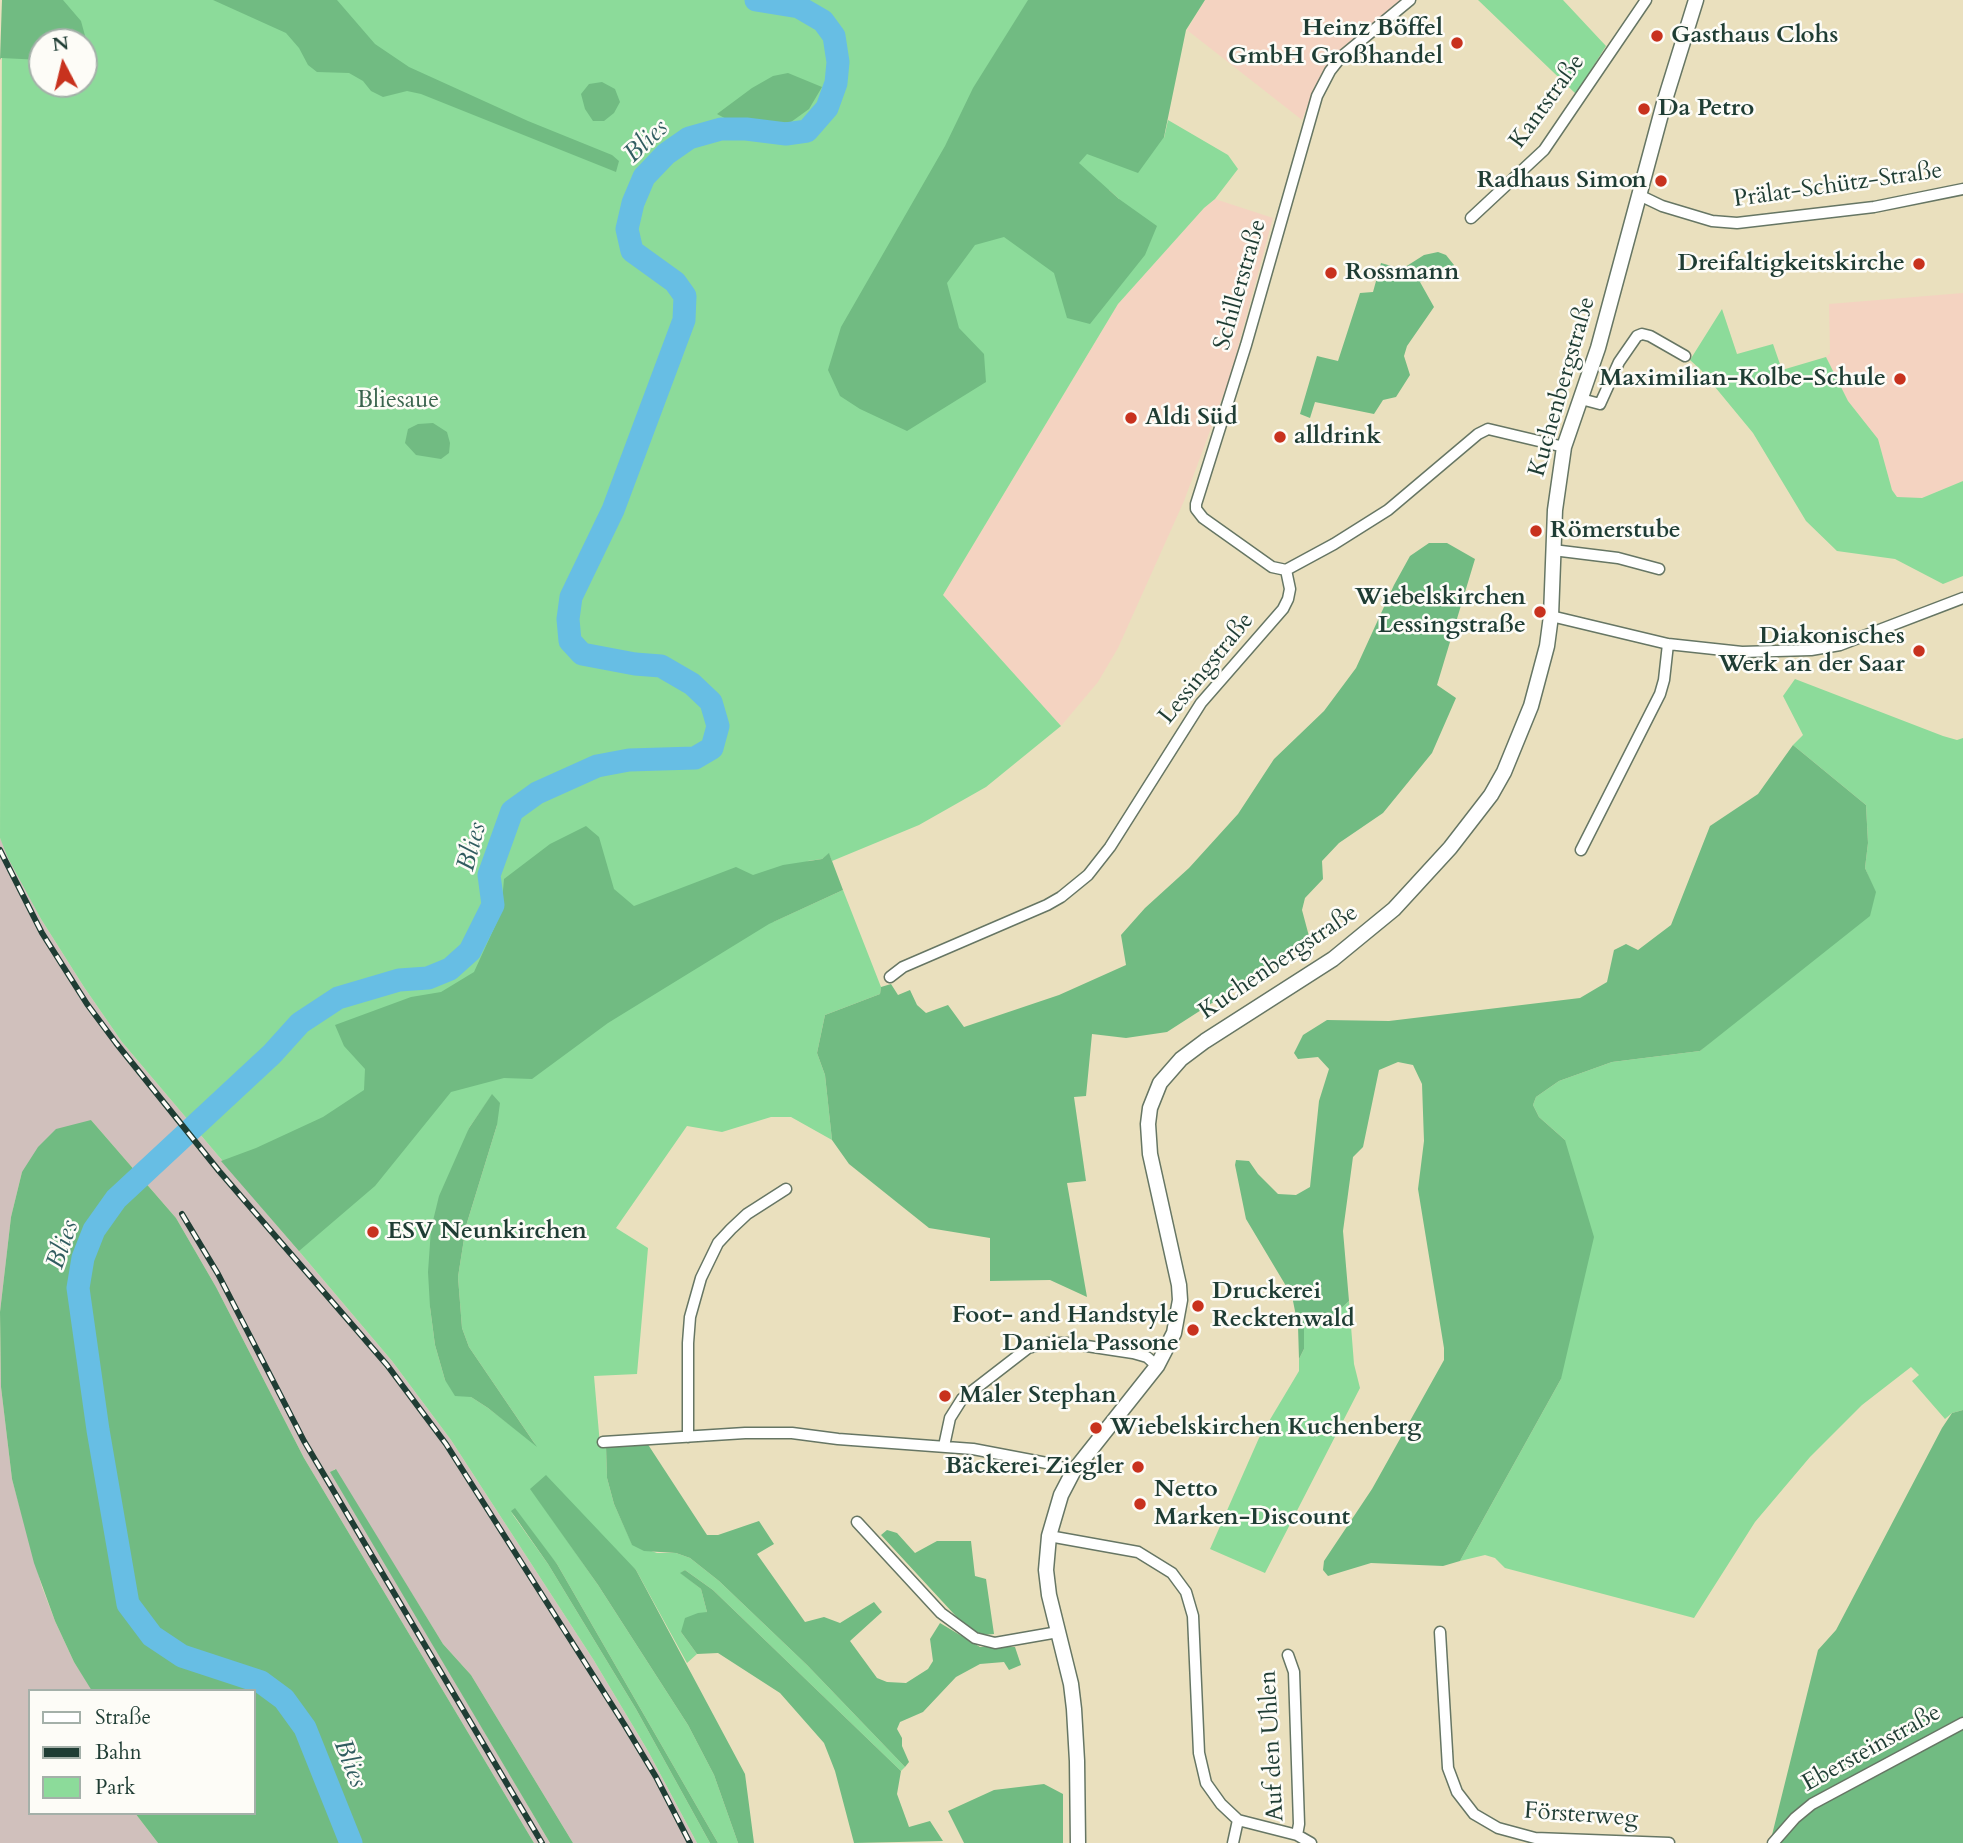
<!DOCTYPE html>
<meta charset="utf-8">
<style>
body{margin:0}
#map{position:relative;width:1963px;height:1843px;overflow:hidden;background:#eae0be;font-family:Cardo,serif}
canvas{display:block}
.legend{position:absolute;left:28px;top:1689px;width:228px;height:126px;box-sizing:border-box;background:#fdfcf7;border:2px solid #a4b0a9;margin:0;padding:9px 12px;list-style:none;font-size:21px;color:#1f3d34}
.legend li{display:flex;align-items:center;gap:14px;height:35px}
.legend b{width:35px;border:2px solid #a4b0a9}
.north{position:absolute;left:28px;top:28px;width:70px;height:70px;box-sizing:border-box;background:#fdfcf7;border:2px solid #a4b0a9;border-radius:50%;rotate:353deg;font-size:19px;font-weight:700;line-height:28px;text-align:center;color:#1f3d34}
.north::after{content:'';display:block;margin:auto;width:24px;height:32px;background:#c8321e;clip-path:polygon(50% 0,100% 100%,50% 72%,0 100%)}
</style>
<div id="map">
<canvas width="1963" height="1843"></canvas>
<ul class="legend">
<li><b style="height:9px;background:#fff"></b>Straße</li>
<li><b style="height:9px;background:#1f3d34"></b>Bahn</li>
<li><b style="height:19px;background:#8cdb9a"></b>Park</li>
</ul>
<div class="north">N</div>
</div>
<script>
const context = document.querySelector('canvas').getContext('2d');
context.lineJoin = 'round';
function paint(path, color) { context.fillStyle = color; context.fill(path, 'evenodd'); }
const shape = rows => new Path2D(rows.map(r => 'M' + r).join(''));
function strokePath(path, color, width, dash) { context.strokeStyle = color; context.lineWidth = width; context.lineCap = dash ? 'butt' : 'round'; context.setLineDash(dash || []); context.stroke(path); }
function write(font, color, halo, rows, align = 'center') {
  context.font = font + ' Cardo,serif'; context.lineWidth = 5; context.setLineDash([]); context.textBaseline = 'middle'; context.strokeStyle = halo; context.fillStyle = color; for (const [text, x, y, turn = 0] of rows) {
    context.save(); context.translate(x, y); context.rotate((+turn || 0) * Math.PI / 180); context.textAlign = isNaN(turn) ? turn : align; if (halo) context.strokeText(text, 0, 0); context.fillText(text, 0, 0); context.restore();
  }
}
const built = shape([
 [1205,0,1402,0,1342,48,1325,68,1315,86,1302,120,1187,30],
 [1215,199,1273,218,1230,377,1184,501,1118,648,1098,682,1061,726,943,595,1118,304,1204,208],
 [1963,293,1963,481,1922,498,1902,499,1897,497,1892,490,1878,439,1848,401,1826,357,1830,353,1829,304]
]);
const industrial = shape([
 [0,838,41,919,84,987,122,1042,392,1361,451,1440,593,1659,648,1751,697,1843,573,1843,471,1675,443,1644,335,1469,331,1472,550,1843,534,1843,304,1458,216,1287,176,1218,91,1120,22,1172,11,1217,0,1312],
 [0,1329,1,1387,12,1479,42,1587,55,1621,74,1662,92,1689,30,1691,30,1813,135,1813,158,1843,0,1843]
]);
const green = shape([
 [2,0,1168,0,1164,138,1168,120,1228,155,1238,169,1215,199,1204,208,1118,304,943,595,1061,726,986,787,919,825,832,861,829,854,822,859,808,861,773,922,843,890,881,987,880,994,825,1015,817,1053,825,1075,832,1140,791,1117,771,1117,722,1132,687,1126,616,1228,648,1248,637,1374,594,1376,600,1445,606,1446,607,1478,614,1504,632,1544,657,1553,676,1553,690,1558,719,1581,807,1665,905,1767,901,1771,713,1590,685,1570,681,1573,701,1589,707,1612,681,1632,697,1654,687,1663,636,1570,531,1489,598,1585,688,1725,714,1775,738,1843,718,1843,557,1564,511,1512,548,1564,636,1709,710,1843,697,1843,648,1751,593,1659,451,1440,392,1361,122,1042,84,987,41,919,8,858,0,838],
 [42,42,84,42,84,84,42,84],
 [1109,190,1119,199,1063,305],
 [492,1095,497,1125,466,1226,458,1277,462,1328,469,1347,535,1444,488,1408,445,1380,435,1345,430,1307,469,1128],
 [1478,0,1563,0,1606,46,1576,94],
 [1722,309,1737,354,1773,344,1782,370,1826,357,1848,401,1878,439,1892,490,1897,497,1922,498,1963,481,1963,576,1943,584,1895,559,1837,551,1806,521,1753,433,1701,370,1690,360],
 [1795,679,1943,736,1957,740,1963,738,1963,1410,1952,1413,1945,1419,1912,1381,1919,1375,1911,1367,1862,1405,1810,1457,1755,1522,1694,1618,1505,1568,1495,1558,1485,1555,1460,1561,1561,1379,1565,1140,1539,1117,1533,1105,1536,1097,1559,1081,1612,1062,1700,1051,1875,892,1865,868,1868,843,1866,805,1793,745,1803,735,1783,696],
 [1349,1301,1354,1364,1360,1388,1265,1573,1210,1549,1259,1438,1299,1371,1299,1359,1304,1349,1304,1326,1332,1317]
]);
const forest = shape([
 [2,0,63,0,81,21,87,43,84,45,84,42,42,42,42,60,1,58,0,60],
 [213,0,337,0,375,44,409,67,528,121,612,155,619,161,616,172,421,94,407,91,383,97,371,91,363,81,349,73,317,72,308,65,299,48,286,33],
 [1028,0,1205,0,1186,30,1164,137,1138,173,1087,154,1079,163,1119,199,1157,226,1145,255,1090,324,1067,318,1054,273,1004,237,975,245,947,283,959,328,984,354,986,382,907,431,860,409,840,396,828,370,841,327,945,146,973,88],
 [788,73,822,87,809,109,791,122,763,125,732,122,717,114,752,88,773,76],
 [602,82,615,89,620,102,614,113,604,121,593,121,585,109,581,94,589,84],
 [1438,252,1446,255,1454,265,1452,273,1443,277,1432,276,1420,282,1434,307,1407,346,1404,356,1410,375,1396,397,1383,400,1374,414,1315,402,1310,418,1300,414,1317,356,1338,361,1360,293,1373,292,1381,263,1402,269,1424,255],
 [433,423,447,432,450,443,449,453,441,459,416,455,405,443,408,429,418,424],
 [1429,543,1447,543,1475,559,1437,685,1456,698,1432,753,1383,813,1339,843,1322,861,1323,879,1305,898,1302,910,1310,940,1167,1032,1126,1038,1092,1034,1086,1096,1074,1097,1086,1181,1067,1183,1087,1297,1050,1280,990,1281,990,1238,929,1228,849,1164,832,1140,825,1075,817,1053,825,1015,880,994,881,987,891,984,898,995,910,990,917,1005,926,1013,948,1005,964,1027,1059,995,1126,965,1121,935,1145,908,1189,868,1238,814,1274,759,1324,711,1356,668,1394,585,1410,556],
 [1793,745,1866,805,1868,843,1865,868,1876,892,1870,916,1700,1051,1612,1062,1559,1081,1536,1097,1533,1105,1539,1117,1565,1140,1594,1237,1561,1379,1460,1561,1443,1566,1371,1563,1328,1576,1323,1570,1324,1561,1372,1489,1444,1360,1444,1348,1418,1189,1424,1141,1422,1084,1413,1065,1398,1062,1379,1070,1363,1147,1353,1157,1343,1231,1349,1301,1332,1317,1304,1326,1304,1349,1299,1359,1298,1326,1292,1296,1246,1219,1235,1165,1236,1160,1249,1161,1258,1174,1278,1194,1296,1195,1310,1187,1319,1101,1329,1069,1318,1057,1298,1059,1294,1053,1303,1035,1327,1020,1389,1021,1580,998,1607,982,1614,950,1626,944,1638,950,1671,925,1710,826,1758,794],
 [586,826,599,837,614,889,634,906,736,867,753,875,783,865,822,859,829,853,843,890,769,924,608,1023,532,1079,504,1078,451,1092,375,1186,299,1251,221,1161,256,1148,323,1117,364,1090,365,1069,344,1046,335,1025,411,997,441,992,474,972,501,913,504,879,550,844],
 [492,1094,500,1103,497,1125,466,1226,458,1277,462,1328,469,1347,537,1447,488,1408,471,1397,455,1396,445,1380,435,1345,430,1307,428,1272,431,1229,439,1196,469,1128],
 [91,1120,176,1218,216,1287,304,1458,534,1843,158,1843,135,1813,254,1813,254,1691,92,1691,74,1662,55,1621,34,1563,12,1479,1,1387,0,1312,11,1217,22,1172,38,1147,56,1129],
 [1963,1410,1963,1843,1770,1843,1818,1650,1836,1630,1942,1428,1952,1413],
 [647,1443,707,1535,718,1535,759,1521,774,1544,757,1554,805,1622,824,1617,840,1623,874,1602,882,1612,850,1641,877,1678,887,1682,906,1683,928,1669,933,1661,930,1639,940,1623,980,1647,1015,1647,1021,1665,1009,1670,1004,1662,980,1664,956,1677,923,1712,900,1722,897,1729,902,1738,902,1746,909,1762,905,1767,807,1665,719,1581,690,1558,676,1553,644,1551,632,1545,614,1504,607,1478,606,1446],
 [336,1469,443,1644,471,1675,573,1843,550,1843,330,1472],
 [546,1475,636,1570,745,1774,754,1843,738,1843,714,1775,688,1725,598,1585,530,1489],
 [515,1508,557,1564,718,1843,710,1843,636,1709,548,1564,511,1511],
 [887,1530,897,1533,915,1553,937,1541,971,1541,975,1576,986,1579,994,1634,983,1635,965,1626,881,1535],
 [685,1570,713,1590,901,1771,897,1794,909,1827,930,1821,943,1841,854,1843,835,1771,824,1743,780,1693,718,1653,697,1654,681,1632,685,1618,698,1613,707,1612,701,1589,680,1573],
 [1044,1784,1063,1794,1063,1843,964,1843,948,1811,994,1790]
]);
const river = shape([
 [351,1843,305,1728,284,1699,261,1682,182,1656,152,1636,128,1604,98,1430,78,1288,83,1258,94,1230,116,1199,272,1054,300,1023,338,998,399,980,428,978,450,969,470,951,493,905,489,875,512,811,537,793,597,766,629,760,695,758,712,748,718,726,711,702,692,684,661,666,635,664,582,654,570,641,568,619,571,597,613,510,684,320,685,296,675,282,632,251,627,229,633,203,644,177,666,154,689,138,721,129,746,129,786,134,807,131,827,108,836,83,838,62,834,36,823,21,799,7,756,0]
]);
const street = shape([
 [1639,195,1662,206,1712,221,1737,223,1874,207,1963,189],
 [1471,218,1544,150,1646,0],
 [1581,399,1600,404,1619,362,1637,336,1642,334,1650,336,1685,356],
 [1553,550,1618,558,1659,569],
 [1286,570,1272,567,1203,518,1196,509,1196,504,1246,345,1317,96,1330,71,1341,57,1410,0],
 [1286,570,1334,544,1388,510,1478,434,1488,429,1564,447],
 [1551,616,1668,644,1742,652,1811,650,1840,645,1963,598],
 [1581,850,1660,694,1664,680,1668,644],
 [890,977,903,967,1047,905,1061,897,1088,875,1110,847,1201,703,1283,609,1288,599,1290,589,1286,570],
 [688,1437,688,1343,690,1317,701,1278,718,1243,731,1229,747,1214,786,1189],
 [603,1442,745,1433,792,1433,838,1439,973,1449,1052,1464,1073,1472],
 [944,1446,950,1418,962,1399,1028,1348,1047,1343,1067,1343,1133,1353,1147,1357,1157,1366],
 [857,1522,941,1613,975,1638,995,1643,1058,1632],
 [1049,1536,1138,1552,1172,1573,1186,1592,1193,1616,1199,1753,1206,1783,1221,1804,1238,1820,1297,1835,1311,1843],
 [1440,1632,1448,1768,1457,1792,1474,1814,1498,1828,1535,1838,1669,1843],
 [1288,1655,1294,1672,1299,1824,1297,1835],
 [1233,1843,1238,1820],
 [1773,1843,1795,1818,1812,1804,1963,1723]
]);
const secondary = shape([
 [1078,1843,1077,1761,1074,1709,1071,1684,1049,1595,1046,1570,1049,1536,1061,1495,1073,1472,1157,1366,1174,1333,1180,1300,1179,1285,1150,1154,1148,1124,1150,1108,1160,1083,1181,1059,1205,1041,1333,959,1394,909,1450,848,1491,795,1504,772,1531,706,1547,646,1551,616,1555,510,1564,447,1598,348,1664,103,1696,0]
]);
const rail = shape([
 [0,850,42,933,87,1004,116,1043,219,1171,387,1365,446,1444,624,1724,656,1777,690,1843],
 [182,1214,218,1274,304,1441,542,1843]
]);
const markers = [
 [1657,36,7,"#c8321e"],
 [1457,43,7,"#c8321e"],
 [1644,109,7,"#c8321e"],
 [1661,181,7,"#c8321e"],
 [1919,264,7,"#c8321e"],
 [1331,273,7,"#c8321e"],
 [1900,379,7,"#c8321e"],
 [1131,418,7,"#c8321e"],
 [1280,437,7,"#c8321e"],
 [1536,531,7,"#c8321e"],
 [1540,612,7,"#c8321e"],
 [1919,651,7,"#c8321e"],
 [373,1232,7,"#c8321e"],
 [1198,1306,7,"#c8321e"],
 [1193,1330,7,"#c8321e"],
 [945,1396,7,"#c8321e"],
 [1096,1428,7,"#c8321e"],
 [1138,1467,7,"#c8321e"],
 [1140,1504,7,"#c8321e"]
];
const poiNames = [
 ["Heinz Böffel",1443,29,"right"],
 ["GmbH Großhandel",1443,57,"right"],
 ["Gasthaus Clohs",1671,36],
 ["Da Petro",1658,109],
 ["Radhaus Simon",1647,181,"right"],
 ["Dreifaltigkeitskirche",1905,264,"right"],
 ["Rossmann",1345,273],
 ["Maximilian-Kolbe-Schule",1886,379,"right"],
 ["Aldi Süd",1145,418],
 ["alldrink",1294,437],
 ["Römerstube",1550,531],
 ["Wiebelskirchen",1526,598,"right"],
 ["Lessingstraße",1526,626,"right"],
 ["Diakonisches",1905,637,"right"],
 ["Werk an der Saar",1905,665,"right"],
 ["ESV Neunkirchen",387,1232],
 ["Druckerei",1212,1292],
 ["Recktenwald",1212,1320],
 ["Foot- and Handstyle",1179,1316,"right"],
 ["Daniela Passone",1179,1344,"right"],
 ["Maler Stephan",959,1396],
 ["Wiebelskirchen Kuchenberg",1110,1428],
 ["Bäckerei Ziegler",1124,1467,"right"],
 ["Netto",1154,1490],
 ["Marken-Discount",1154,1518]
];
const streetNames = [
 ["Kantstraße",1548,102,-54],
 ["Prälat-Schütz-Straße",1838,186,-8],
 ["Schillerstraße",1241,285,-74],
 ["Kuchenbergstraße",1563,387,-74],
 ["Lessingstraße",1207,669,-51],
 ["Kuchenbergstraße",1279,963,-34],
 ["Auf den Uhlen",1273,1746,-93],
 ["Ebersteinstraße",1872,1749,-29],
 ["Försterweg",1581,1816,4]
];
const parkNames = [
 ["Bliesaue",398,401]
];
const waterNames = [
 ["Blies",647,142,-44],
 ["Blies",473,847,-75],
 ["Blies",64,1245,-71],
 ["Blies",349,1764,68]
];
paint(built, '#f4d3c1');
paint(industrial, '#d0c0bc');
paint(green, '#8cdb9a');
paint(forest, '#71bb82');
strokePath(river, '#67bee4', 23);
strokePath(street, '#667664', 13);
strokePath(secondary, '#667664', 17);
strokePath(street, '#fff', 10);
strokePath(secondary, '#fff', 14);
strokePath(rail, '#1f3d34', 6);
strokePath(rail, '#fdfcf7', 3.5, [10]);
for (const [x, y, r, color] of markers) { const dot = new Path2D(); dot.arc(x, y, r, 0, 2 * Math.PI); context.fillStyle = color; context.fill(dot); strokePath(dot, '#fdfcf7', 2.5); }
write('bold 24px', '#1f3d34', '#fdfcf7', poiNames, 'left');
write('24px', '#1f3d34', '#fdfcf7', streetNames);
write('24px', '#3a644e', '#fdfcf7', parkNames);
write('italic 26px', '#315d60', '#fdfcf7', waterNames);
</script>
